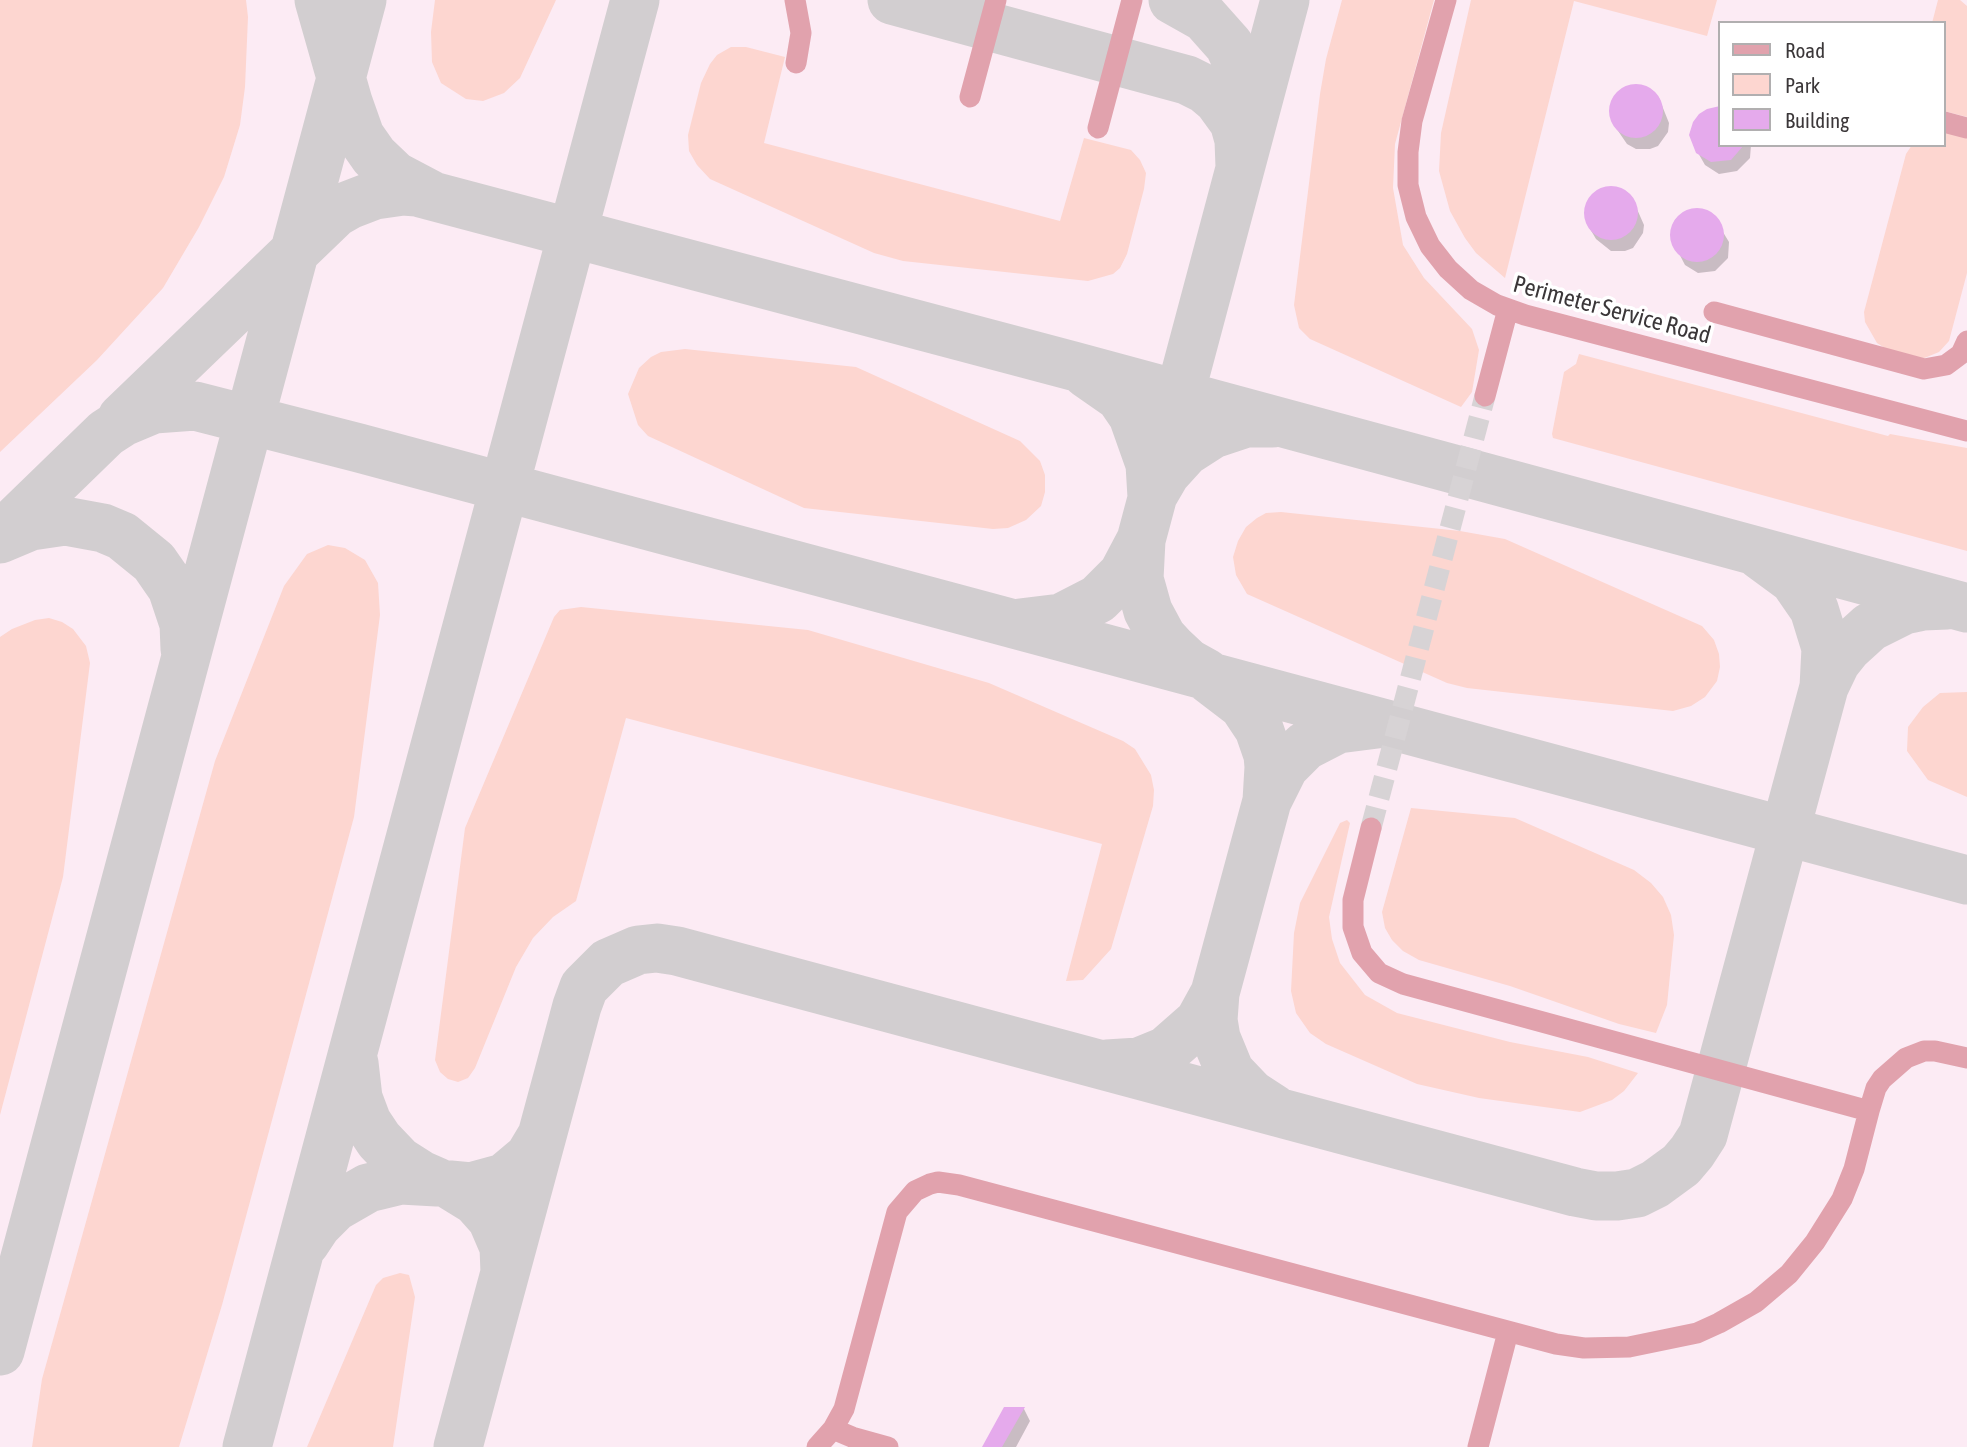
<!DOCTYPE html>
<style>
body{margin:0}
#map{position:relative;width:1967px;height:1447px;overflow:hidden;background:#fefafc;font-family:"Asap Condensed",sans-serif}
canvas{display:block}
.legend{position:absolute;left:1718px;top:21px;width:228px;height:126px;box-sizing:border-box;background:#fff;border:2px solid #b1afb0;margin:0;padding:9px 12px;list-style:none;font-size:21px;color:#3b3739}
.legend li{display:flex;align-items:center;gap:14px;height:35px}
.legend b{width:35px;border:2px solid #b1afb0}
</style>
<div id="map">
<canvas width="1967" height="1447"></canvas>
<ul class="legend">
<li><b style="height:9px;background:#e1a2ad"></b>Road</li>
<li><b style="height:19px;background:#fdd6d0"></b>Park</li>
<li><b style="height:19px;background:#e5aaec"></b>Building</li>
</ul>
</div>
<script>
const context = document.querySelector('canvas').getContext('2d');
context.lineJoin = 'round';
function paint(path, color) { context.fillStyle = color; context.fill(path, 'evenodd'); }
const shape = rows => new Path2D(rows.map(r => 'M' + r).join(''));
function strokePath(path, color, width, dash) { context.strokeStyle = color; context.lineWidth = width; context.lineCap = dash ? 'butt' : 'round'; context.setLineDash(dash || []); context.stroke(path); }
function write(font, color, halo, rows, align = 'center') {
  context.font = font + ' "Asap Condensed",sans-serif'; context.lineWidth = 7; context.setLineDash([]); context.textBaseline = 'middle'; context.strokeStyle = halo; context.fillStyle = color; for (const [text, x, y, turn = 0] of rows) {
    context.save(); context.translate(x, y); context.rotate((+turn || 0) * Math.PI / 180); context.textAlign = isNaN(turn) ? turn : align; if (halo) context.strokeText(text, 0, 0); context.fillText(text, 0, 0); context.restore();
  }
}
const built = shape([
 [0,0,1967,0,1967,1447,0,1447],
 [1720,23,1944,23,1944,145,1720,145]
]);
const green = shape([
 [0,0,246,0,248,17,245,87,240,125,224,177,199,227,163,288,97,360,0,452],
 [435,0,556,0,520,78,504,93,483,101,466,99,441,83,432,62,431,32],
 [1342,0,1434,0,1395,144,1393,188,1403,245,1424,278,1472,329,1479,350,1472,392,1461,407,1310,339,1299,328,1294,305,1320,94,1326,59],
 [1471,0,1717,0,1707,36,1574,1,1505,278,1476,253,1465,238,1450,211,1439,171,1441,133],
 [1938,0,1960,0,1967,6,1967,117,1944,111,1944,23,1932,23],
 [731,47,746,47,785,57,764,143,1060,221,1084,138,1131,150,1140,160,1146,173,1144,189,1127,254,1120,268,1113,274,1088,281,903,261,874,253,710,179,697,165,689,151,688,135,701,83,710,64,717,55],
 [1944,132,1967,137,1967,273,1949,341,1939,352,1922,359,1891,352,1877,343,1865,322,1864,312,1906,154,1912,145,1944,145],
 [685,349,856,367,1020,441,1040,461,1045,475,1045,492,1041,506,1026,520,1008,528,993,529,804,508,648,436,638,425,628,394,639,368,651,357,661,352],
 [1579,354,1888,436,1890,434,1967,448,1967,551,1553,438,1552,434,1564,372,1576,364],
 [1281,512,1460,531,1505,539,1702,626,1714,640,1719,654,1720,667,1717,681,1705,697,1691,706,1673,711,1467,688,1447,683,1247,594,1236,575,1233,557,1238,541,1246,527,1257,518,1266,513],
 [328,545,345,548,365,560,378,583,380,615,354,817,222,1305,179,1447,32,1447,42,1379,215,761,284,586,307,554],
 [581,607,808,630,989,683,1123,741,1135,749,1151,775,1154,790,1153,806,1111,949,1083,980,1066,981,1102,844,626,718,576,901,553,917,533,938,516,967,475,1068,468,1078,458,1082,448,1079,440,1072,435,1060,465,828,554,617,560,610],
 [49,618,62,622,73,629,86,646,90,663,63,877,0,1115,0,637,12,629,35,620],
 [1967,692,1967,797,1928,780,1907,751,1908,727,1923,707,1940,693],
 [1411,808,1515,818,1634,870,1651,883,1663,897,1671,915,1674,935,1667,1005,1656,1033,1619,1024,1510,986,1419,960,1403,951,1392,940,1385,928,1382,912],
 [1347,820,1350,823,1329,917,1332,939,1340,963,1365,995,1397,1013,1510,1042,1588,1057,1638,1073,1624,1091,1612,1100,1580,1112,1479,1098,1417,1084,1326,1044,1310,1033,1296,1013,1291,991,1294,933,1300,903,1340,823],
 [400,1273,409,1275,415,1297,393,1447,307,1447,376,1285,383,1278]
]);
const shadow = shape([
 [1640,86,1653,91,1659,98,1669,123,1668,132,1658,146,1650,149,1636,149,1627,144,1614,125,1610,109,1616,95,1622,89],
 [1719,108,1720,145,1751,145,1750,158,1737,171,1719,174,1705,165,1693,144],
 [1615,188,1628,193,1633,200,1644,225,1643,233,1633,248,1625,251,1611,251,1596,239,1589,227,1585,211,1591,197,1597,191],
 [1699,209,1712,214,1729,242,1728,258,1715,271,1698,273,1685,265,1671,238,1675,220,1682,214],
 [1005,1409,1024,1409,1030,1421,1016,1447,985,1447]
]);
const taxiway = shape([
 [319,0,348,102,360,136,374,156,395,176,431,195],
 [892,0,1187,80,1205,89,1218,100,1234,122,1239,140,1240,167],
 [1173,0,1205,18,1229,45,1247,84,1251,103,1250,119],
 [1087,374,1120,397,1133,416,1150,464,1152,497,1166,473,1185,452,1213,434,1246,423,1272,423],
 [122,418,335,213,349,205,375,195,403,191,417,192,1073,366,1967,608],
 [0,536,106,433,123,422,154,409,195,406,359,448,1967,880],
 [0,539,31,526,65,521,103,528,122,536,154,562,172,588,184,624,185,649],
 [1141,540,1285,0],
 [1760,555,1794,580,1814,609,1826,648,1824,687,1836,662,1848,647,1870,627,1904,610,1923,606,1947,605],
 [1020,623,1061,618,1098,599,1123,574,1141,540,1139,579,1148,611,1162,637,1173,649,1188,663,1206,673],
 [1209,679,1243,705,1259,729,1268,755,1269,767,1267,801,1284,767,1305,746,1338,729,1377,724],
 [1215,993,1267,801],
 [1107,1064,1139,1062,1166,1051,1199,1022,1215,993,1213,1020,1216,1038,1230,1072,1251,1094,1274,1109],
 [305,1243,317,1225,335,1207,368,1188,401,1180,437,1182,421,1175,399,1161,379,1140,367,1122,358,1098,354,1063],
 [505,1273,504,1247,492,1219,476,1201,450,1185,471,1187,504,1178,529,1157,541,1137],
 [0,1351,362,0],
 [247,1447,635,0],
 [458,1447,577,1006,584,987,608,963,638,950,657,948,677,951,1575,1192,1596,1196,1617,1196,1637,1193,1655,1184,1681,1165,1692,1152,1703,1135,1824,687]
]);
const building = shape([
 '1609 111a27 27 0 1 1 54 0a27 27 0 1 1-54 0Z',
 [1720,106,1720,145,1744,145,1731,160,1711,162,1696,153,1689,135,1693,122,1699,114,1707,109],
 '1584 213a27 27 0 1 1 54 0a27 27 0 1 1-54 0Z',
 '1670 235a27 27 0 1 1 54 0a27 27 0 1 1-54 0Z',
 [1004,1407,1025,1407,1002,1447,982,1447]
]);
const minorTunnel = shape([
 [1371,828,1485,396]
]);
const minor = shape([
 [795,0,801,33,796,63],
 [1446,0,1412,121,1408,152,1408,185,1416,217,1430,246,1448,269,1471,290,1497,305,1525,315,1967,431],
 [970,97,996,0],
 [1944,122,1967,128],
 [1098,128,1132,0],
 [1714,312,1924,369,1946,365,1961,354,1967,341],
 [1485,396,1508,309],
 [1371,828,1353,900,1353,927,1362,953,1379,973,1403,984,1869,1111,1876,1088,1882,1079,1906,1058,1924,1051,1935,1051,1967,1058],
 [833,1429,852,1437,888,1447],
 [817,1447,833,1429,844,1409,897,1212,915,1191,930,1184,938,1182,959,1185,1556,1344,1584,1348,1629,1347,1697,1333,1719,1323,1756,1302,1789,1274,1815,1242,1842,1199,1854,1169,1869,1111],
 [1478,1447,1508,1332]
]);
const streetNames = [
 ["Perimeter Service Road",1612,310,15]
];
paint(built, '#fcebf4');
paint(green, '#fdd6d0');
paint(shadow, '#0003');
strokePath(taxiway, '#d2ced0', 49);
paint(building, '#e5aaec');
strokePath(minorTunnel, '#d7d3d5', 21, [21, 10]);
strokePath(minor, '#e1a2ad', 21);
write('24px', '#3b3739', '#fff', streetNames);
</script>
